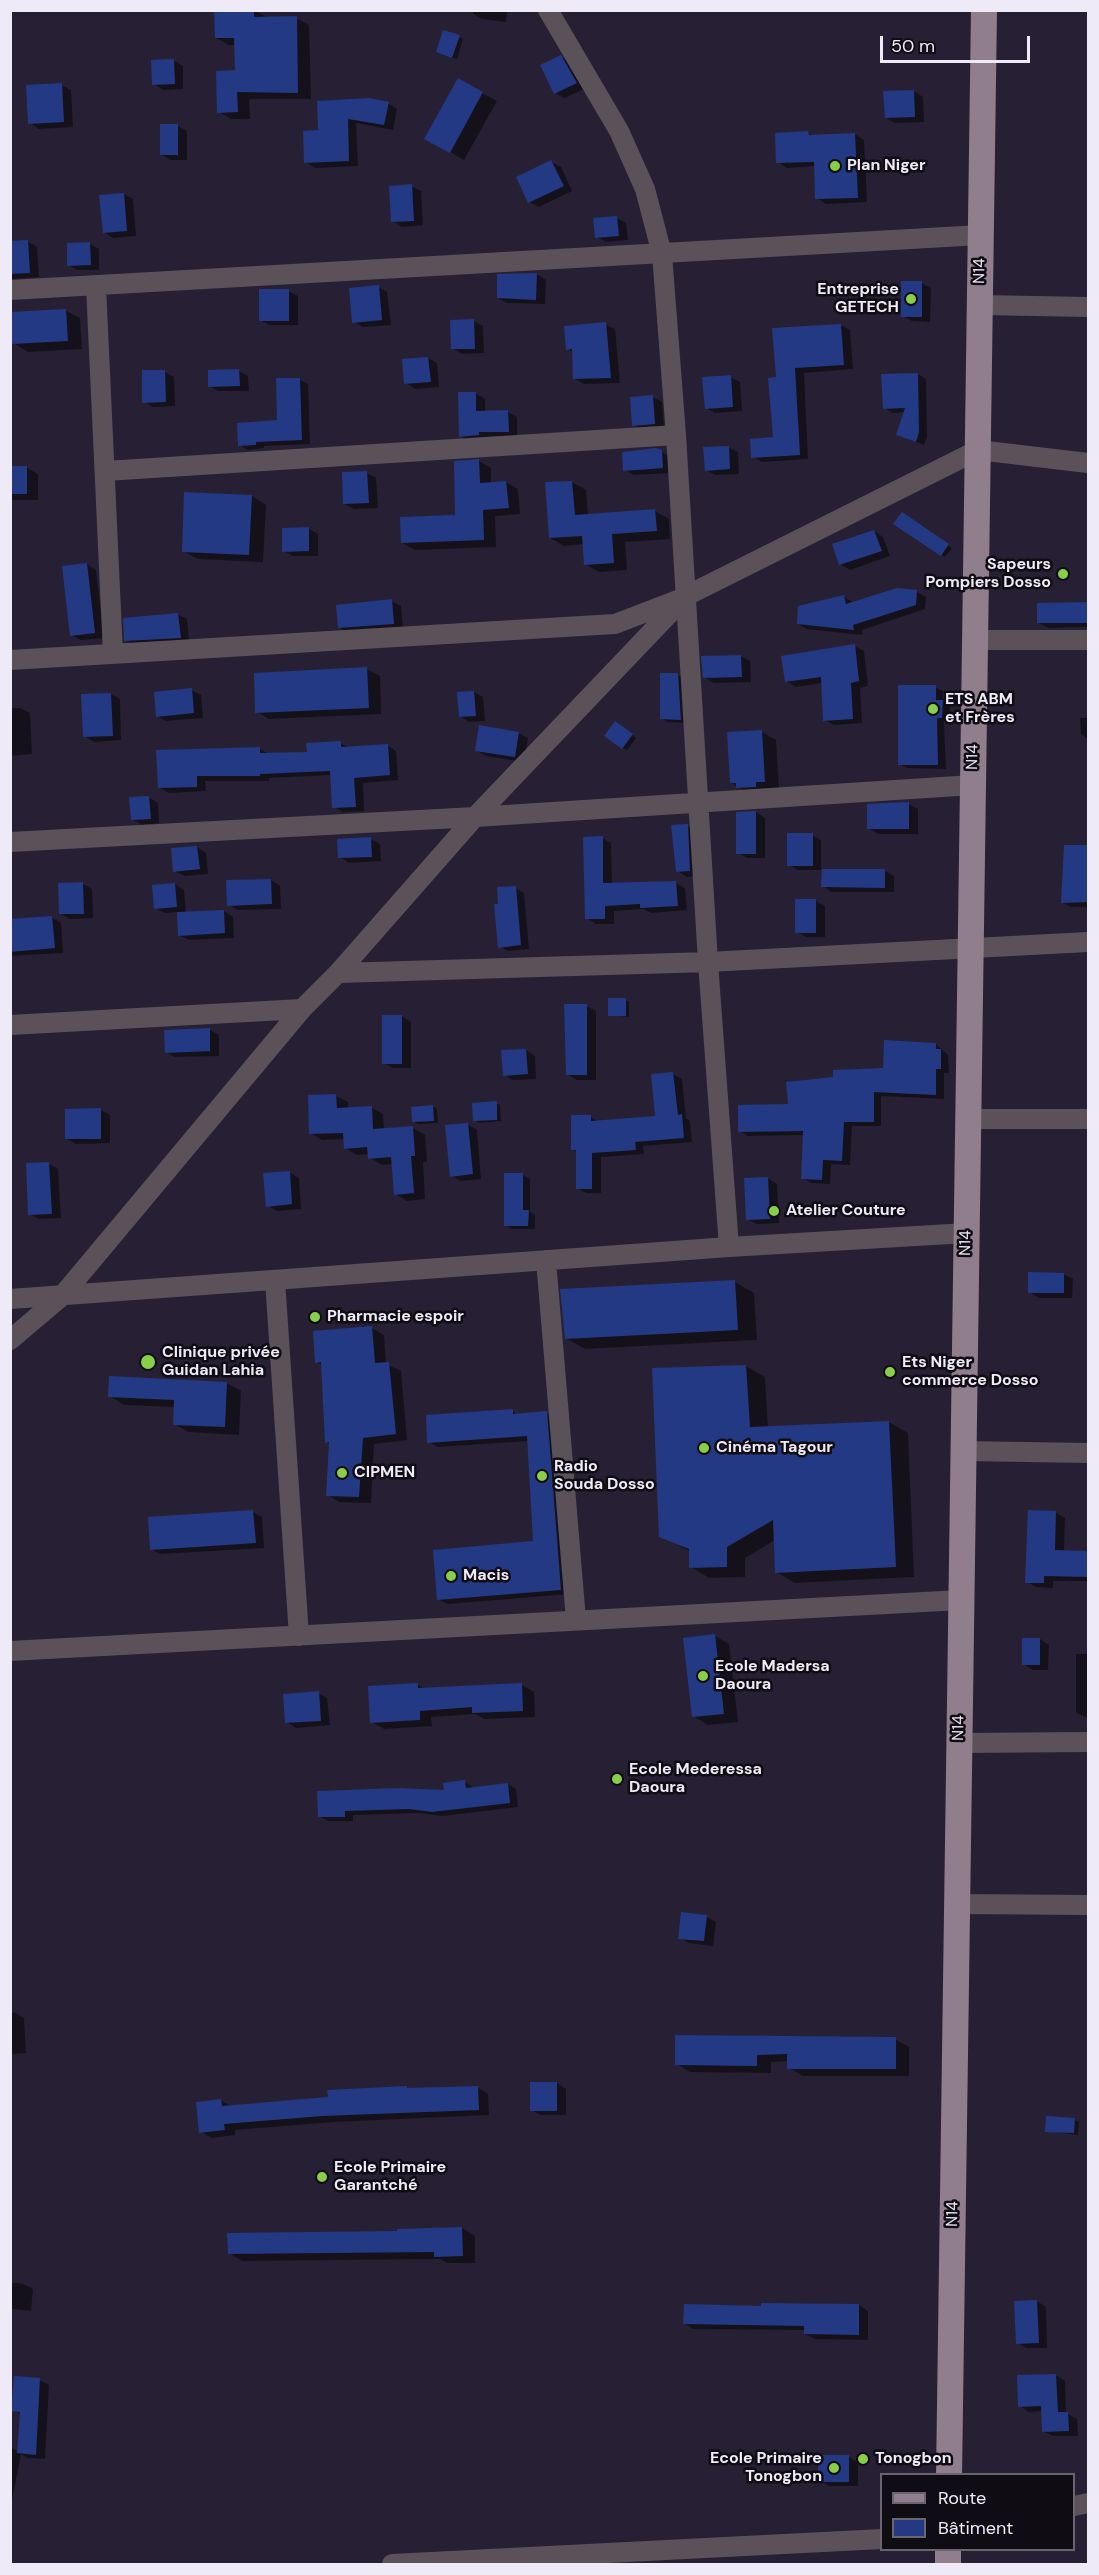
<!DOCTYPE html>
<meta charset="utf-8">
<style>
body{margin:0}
#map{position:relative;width:1099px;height:2575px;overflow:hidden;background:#272034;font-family:"DM Sans",sans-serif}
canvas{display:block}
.frame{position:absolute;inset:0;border:12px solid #eeeaf7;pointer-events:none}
.legend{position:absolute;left:880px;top:2473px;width:195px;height:78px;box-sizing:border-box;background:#0f0c14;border:2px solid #68656f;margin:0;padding:8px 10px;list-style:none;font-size:18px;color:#eeeaf7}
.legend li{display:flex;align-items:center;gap:12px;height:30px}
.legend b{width:30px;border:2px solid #68656f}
.scale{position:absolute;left:880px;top:36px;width:150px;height:27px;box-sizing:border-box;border:3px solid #eeeaf7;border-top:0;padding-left:8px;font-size:18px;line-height:21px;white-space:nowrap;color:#eeeaf7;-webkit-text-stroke:4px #0f0c14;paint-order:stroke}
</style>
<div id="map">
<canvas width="1099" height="2575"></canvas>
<div class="frame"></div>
<ul class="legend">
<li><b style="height:8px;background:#917e8c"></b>Route</li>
<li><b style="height:16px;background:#233984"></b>Bâtiment</li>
</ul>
<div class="scale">50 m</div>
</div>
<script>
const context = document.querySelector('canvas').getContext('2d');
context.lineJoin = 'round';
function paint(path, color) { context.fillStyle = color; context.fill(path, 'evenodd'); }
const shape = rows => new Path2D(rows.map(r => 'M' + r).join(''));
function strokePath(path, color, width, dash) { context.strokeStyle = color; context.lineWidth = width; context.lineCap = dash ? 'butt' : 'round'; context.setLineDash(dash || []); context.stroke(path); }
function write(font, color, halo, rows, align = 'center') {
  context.font = font + ' "DM Sans",sans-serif'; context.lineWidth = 5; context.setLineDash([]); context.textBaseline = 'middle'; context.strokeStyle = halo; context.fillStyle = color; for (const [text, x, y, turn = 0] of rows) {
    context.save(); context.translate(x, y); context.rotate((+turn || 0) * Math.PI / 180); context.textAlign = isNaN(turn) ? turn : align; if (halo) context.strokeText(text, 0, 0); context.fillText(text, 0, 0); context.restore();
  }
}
const shadow = shape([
 [254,10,266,17,296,18,309,25,311,99,249,99,250,119,231,119,219,112,236,72,235,45,229,45,216,38,216,11],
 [474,10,507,10,506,22,482,19,473,14],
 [459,37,463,39,457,59,441,54],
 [561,57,570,62,585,89,564,98,555,93],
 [173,60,183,66,183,89,163,90,154,84],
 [458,80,497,101,464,160,426,138],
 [61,85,71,90,73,127,39,129,30,123],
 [914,91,923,97,924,122,895,123,886,118],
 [319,102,388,103,397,109,393,130,356,123,358,166,315,168,305,162,319,132],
 [178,126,187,131,187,160,170,160,161,154],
 [808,133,814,136,855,134,864,140,867,202,826,204,817,198,815,166,787,168,778,162],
 [551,162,561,167,572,191,539,207,529,202],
 [411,186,421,191,423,225,402,227,393,221],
 [124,194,133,199,136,236,113,238,104,232],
 [617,218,626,223,628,240,606,242,597,237],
 [27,241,37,247,39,277,10,279,10,243],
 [90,244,99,249,99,270,78,270,68,265],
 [537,274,546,280,545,304,507,303,498,298,499,276],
 [922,283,931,288,930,322,912,321,902,316],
 [378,287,387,292,391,325,363,327,354,322],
 [288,291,298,296,298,325,269,325,260,320],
 [65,310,80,318,82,349,28,352,13,343],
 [474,321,483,326,484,353,462,354,452,348],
 [605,324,615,329,620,383,584,384,575,379,573,352,567,349],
 [841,325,850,330,853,369,804,373,808,459,762,462,753,457,774,439,777,379,774,330],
 [428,358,437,363,439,387,415,389,406,383],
 [239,371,248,376,249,391,218,391,209,386],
 [143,372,165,372,174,377,175,406,153,407,144,402],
 [918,374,926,379,927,437,924,445,898,435,905,412,893,413,884,408],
 [730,377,740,382,742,411,715,413,706,408],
 [299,379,308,384,310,444,264,446,264,448,248,450,240,445,279,422],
 [475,393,485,399,485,412,508,412,517,417,517,436,488,437,488,440,469,441,460,436],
 [653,397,662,402,664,429,643,430,634,425],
 [728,447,738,452,739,474,715,475,706,470],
 [661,451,670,457,672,473,634,475,625,470],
 [479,461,491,468,491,484,506,482,518,489,520,514,495,516,496,547,415,550,402,543,456,516],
 [10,467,26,467,38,474,38,500,10,500],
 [343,473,367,473,376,478,378,508,354,509,344,504],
 [572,482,586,490,588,515,655,511,669,519,670,539,625,542,627,570,599,572,585,564,584,544,564,546,550,538],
 [186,493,252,496,266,505,263,562,198,559,183,551],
 [906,516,952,548,945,557,941,555],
 [308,528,318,534,318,556,293,556,284,551],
 [874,531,883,537,890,556,850,570,840,564],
 [87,564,96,570,104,638,81,640,71,635],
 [917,592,926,597,925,609,862,630,862,635,807,629,798,624,844,597,853,602],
 [391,601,401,606,403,629,349,633,340,628],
 [1088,604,1088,627,1048,628,1038,622],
 [177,614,187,619,189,642,135,646,126,640],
 [855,646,864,651,868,686,860,688,862,723,834,725,825,720,823,683,796,687,786,681],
 [741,656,750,661,751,682,714,683,704,677],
 [367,669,380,676,381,714,269,719,257,712,255,674],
 [678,675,685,679,688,723,668,722,661,718],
 [935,687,943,691,943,702,950,706,949,722,944,722,946,769,907,768,899,764],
 [191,690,201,695,203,718,166,721,157,716],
 [474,692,483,697,485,721,469,722,460,716,459,693],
 [111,694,120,699,121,740,94,742,84,736],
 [10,708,20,708,30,713,32,754,10,756],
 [1080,718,1088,718,1088,739,1081,734],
 [620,725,636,738,627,750,623,748],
 [762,732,776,740,779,789,752,796,732,783],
 [519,733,528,738,524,762,486,756,477,751],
 [340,743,349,748,387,745,396,751,398,780,363,783,364,811,343,812,334,807,332,775,269,778,269,781,205,781,206,791,169,793,160,788,158,752,260,749,269,754,308,753],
 [148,797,158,803,159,823,142,825,133,819],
 [909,804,918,809,918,834,878,834,868,828],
 [756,812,765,818,765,858,747,858,738,853],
 [687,825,697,831,699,875,687,877,677,871],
 [812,835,821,840,821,870,798,870,789,865],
 [602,838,611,843,612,884,676,883,685,888,687,910,651,913,644,909,614,911,614,924,596,924,587,918],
 [371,839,380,844,381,861,349,863,340,857],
 [197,847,206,853,208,874,184,876,175,871],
 [1088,847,1088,907,1071,907,1062,902],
 [885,871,894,876,894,892,832,892,823,886],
 [271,880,280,886,281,909,238,910,229,905],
 [60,884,83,884,92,889,93,918,70,919,61,914],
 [175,884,184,890,186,913,224,911,233,917,234,938,189,940,179,935,178,912,165,913,155,908],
 [515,888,524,893,529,949,508,951,500,947,500,905],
 [816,901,825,906,825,937,806,937,797,932],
 [51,917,61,923,63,953,10,956,10,921],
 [625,1000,629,1002,629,1017,610,1015],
 [586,1006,596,1011,596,1080,577,1080,567,1074],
 [384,1016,402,1016,411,1022,411,1068,393,1068,384,1063],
 [209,1029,219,1035,219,1056,175,1057,166,1052],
 [936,1044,948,1055,949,1073,944,1073,944,1099,881,1096,881,1126,852,1126,850,1165,831,1164,830,1184,811,1183,802,1178,804,1135,748,1136,740,1131,790,1105,884,1070],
 [526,1050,535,1056,536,1079,513,1080,504,1075],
 [673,1074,682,1079,686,1118,690,1121,692,1142,643,1146,644,1154,601,1157,601,1193,586,1193,577,1188,577,1152,572,1149,590,1117,599,1122,657,1118],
 [336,1096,348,1102,348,1109,371,1107,383,1114,384,1129,413,1128,425,1135,427,1162,423,1162,425,1199,407,1201,395,1194,393,1164,382,1165,370,1158,370,1154,357,1155,345,1148,345,1139,322,1140,310,1133],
 [496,1103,500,1105,501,1121,479,1123,475,1120],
 [433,1106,437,1109,438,1123,418,1124,414,1122],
 [101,1110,110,1115,110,1143,76,1144,66,1138],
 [467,1124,477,1130,481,1179,461,1181,451,1176],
 [49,1164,58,1169,61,1218,39,1219,30,1214],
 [289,1172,299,1178,301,1209,277,1211,268,1206],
 [505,1175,523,1175,530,1179,530,1212,535,1215,535,1229,512,1229,505,1225],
 [768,1178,777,1184,779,1223,757,1224,747,1219],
 [1063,1274,1073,1279,1072,1298,1039,1298,1029,1292],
 [735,1282,754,1293,757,1340,585,1349,566,1338],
 [372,1328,384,1335,386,1364,401,1371,407,1440,374,1444,371,1503,339,1502,328,1495,330,1444,326,1442,323,1365,316,1362],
 [746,1366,765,1377,768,1428,889,1422,908,1433,914,1577,795,1583,776,1572,775,1540,745,1558,745,1577,709,1578,691,1567,691,1552,661,1536],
 [227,1383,241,1391,239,1435,189,1432,174,1424,175,1407,124,1405,110,1396],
 [512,1411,519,1415,546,1413,556,1418,570,1594,447,1604,438,1599,535,1543,528,1441,438,1447,429,1442],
 [253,1512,262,1517,264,1548,160,1554,151,1549],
 [1055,1512,1065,1518,1064,1552,1088,1553,1088,1581,1053,1581,1053,1588,1036,1587,1027,1582],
 [715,1636,729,1644,738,1722,708,1725,693,1716],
 [1040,1639,1049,1645,1048,1670,1033,1670,1023,1664],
 [1076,1654,1088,1654,1088,1718,1076,1713],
 [418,1685,426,1689,522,1685,534,1692,535,1717,485,1719,475,1714,431,1717,432,1726,384,1729,372,1722],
 [318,1693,327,1698,330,1725,296,1728,287,1722],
 [465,1782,474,1788,508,1784,516,1789,518,1807,442,1816,419,1813,353,1815,353,1821,328,1821,319,1816,318,1792,446,1792],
 [707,1917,716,1922,713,1946,689,1943,680,1938],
 [14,2012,24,2018,26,2053,10,2054,10,2013],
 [895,2039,909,2047,909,2076,803,2076,789,2068,789,2061,771,2062,771,2073,690,2072,677,2064],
 [531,2083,557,2083,566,2089,566,2115,541,2115,531,2110],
 [477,2087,488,2094,489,2115,334,2122,235,2130,235,2135,212,2138,201,2132,221,2101,231,2106],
 [1074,2120,1079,2122,1078,2135,1047,2131],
 [462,2228,475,2236,475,2263,448,2263,440,2259,242,2261,229,2253,398,2232],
 [10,2282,24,2284,33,2289,31,2311,10,2309],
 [1037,2301,1046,2307,1047,2348,1026,2348,1017,2343],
 [859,2305,868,2311,868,2340,815,2339,805,2334,805,2330,693,2329,684,2323,763,2308],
 [1056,2375,1065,2381,1066,2413,1077,2419,1078,2436,1053,2436,1043,2431,1042,2411,1029,2412,1020,2406],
 [39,2380,49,2385,45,2459,28,2458,21,2454,10,2511,10,2448,18,2451,22,2415,13,2410],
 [849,2457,858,2462,858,2486,829,2486,820,2481]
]);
const building = shape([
 [214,10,254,10,254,17,297,16,298,93,237,92,238,112,217,113,216,71,235,70,234,38,215,38],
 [443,30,460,35,452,58,436,52],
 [561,55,577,83,554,94,540,65],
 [174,59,175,84,152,85,151,60],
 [458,78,483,92,450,153,424,139],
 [62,83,64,122,28,124,26,85],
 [914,90,915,117,885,118,883,91],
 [369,98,389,102,384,125,348,119,349,161,304,163,303,131,318,130,317,101],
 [160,124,178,124,178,155,160,155],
 [808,131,809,135,855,133,858,198,815,199,814,162,776,163,775,133],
 [551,160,564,186,528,203,516,177],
 [412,184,414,221,391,222,389,186],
 [124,193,127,231,103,233,99,195],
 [617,216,619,236,595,238,593,218],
 [28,240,30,273,10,274,10,241],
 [90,242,91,265,67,266,67,243],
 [537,273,536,300,497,298,497,274],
 [901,281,922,281,922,317,901,317],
 [379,285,382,320,352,323,349,288],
 [259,289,289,289,289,321,259,321],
 [66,309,68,341,12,344,10,312],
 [474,319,475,349,451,349,450,320],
 [606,322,611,378,573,379,572,349,566,350,564,326],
 [841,324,844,365,795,368,800,455,751,458,750,439,773,437,768,378,776,377,772,328],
 [428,357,431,382,404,384,402,359],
 [239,369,240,386,208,387,208,370],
 [142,370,165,370,166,402,142,403],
 [918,373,919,432,916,442,896,435,905,408,883,409,881,374],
 [731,375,733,407,705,409,702,377],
 [276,378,300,378,302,440,256,442,256,445,238,446,237,423,277,420],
 [458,392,476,392,476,411,508,410,509,432,479,432,479,435,459,437],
 [653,395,655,424,632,426,630,397],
 [729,446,730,469,705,471,703,447],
 [656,448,662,450,663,468,623,471,622,452],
 [479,459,480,483,506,481,509,508,483,510,484,540,401,543,400,517,455,515,454,461],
 [10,466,27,466,27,494,10,494],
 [367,471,369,503,343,504,342,472],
 [572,481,575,515,655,509,657,531,612,534,614,563,584,565,582,536,549,538,545,482],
 [184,492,252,495,249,555,182,552],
 [902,512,949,544,941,556,893,524],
 [309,527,309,551,282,552,282,528],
 [874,530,882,551,839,565,832,544],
 [87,563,95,633,70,636,62,566],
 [897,588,917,590,916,605,853,625,854,630,797,624,798,606,844,595,846,604],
 [392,599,394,624,338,628,336,605],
 [1089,602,1089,623,1037,623,1037,603],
 [178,613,181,638,124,641,123,618],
 [855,644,859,681,851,683,853,719,823,721,821,677,785,682,781,656],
 [741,655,742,677,703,678,701,656],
 [367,667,369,708,255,713,254,673],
 [660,673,678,673,681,720,660,719],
 [898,685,936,685,936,700,943,700,942,718,937,718,938,765,898,765],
 [192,688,194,713,156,717,154,692],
 [474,691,476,716,459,717,457,692],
 [111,693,113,736,83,737,81,694],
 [615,721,633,734,622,749,604,736],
 [479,725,519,732,515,757,475,751],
 [762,730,765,782,756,782,756,787,736,788,736,783,730,783,727,732],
 [341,741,341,747,388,744,390,775,354,778,356,807,332,808,330,771,260,774,260,776,197,776,197,787,158,788,156,750,260,747,260,753,307,752,306,743],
 [149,796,151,819,131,820,129,797],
 [909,802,909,829,867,829,867,804],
 [756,811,756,854,736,854,736,812],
 [688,824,690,871,676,872,671,825],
 [787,833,813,833,813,866,787,866],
 [603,836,603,883,676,881,678,906,640,908,640,904,605,906,605,919,585,919,583,837],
 [371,837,372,857,338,858,337,839],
 [1064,845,1089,845,1089,902,1061,903],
 [197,846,200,869,173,872,171,848],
 [822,869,885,869,885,888,821,887],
 [271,879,272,904,227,906,226,880],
 [83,882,84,914,59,914,58,883],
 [175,883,177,907,154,909,152,885],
 [516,886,521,945,498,948,494,904,498,904,497,887],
 [795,899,816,899,816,933,795,933],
 [224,910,225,933,178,936,177,912],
 [52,916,55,948,10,952,10,919],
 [608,998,626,998,626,1016,608,1016],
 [564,1004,587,1004,587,1075,566,1075],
 [382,1015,402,1015,402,1064,382,1064],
 [210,1028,210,1051,165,1053,164,1030],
 [884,1040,936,1043,936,1049,941,1049,941,1069,936,1069,936,1095,874,1092,874,1122,844,1122,842,1161,823,1160,822,1180,801,1179,803,1131,738,1132,738,1105,788,1104,786,1082,833,1077,833,1070,883,1068],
 [526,1049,528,1074,503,1076,501,1050],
 [673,1072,678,1115,682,1114,684,1138,635,1142,636,1150,592,1153,592,1189,576,1189,576,1150,571,1150,571,1115,591,1115,591,1121,655,1116,651,1074],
 [336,1094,337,1108,372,1106,373,1129,413,1126,415,1156,411,1156,414,1193,394,1195,391,1157,368,1159,367,1147,344,1149,343,1133,309,1134,308,1095],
 [497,1101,497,1120,473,1121,472,1103],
 [433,1105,434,1121,412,1122,411,1107],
 [101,1108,101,1139,65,1139,65,1109],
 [468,1123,473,1174,450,1177,445,1125],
 [49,1162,52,1214,28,1215,26,1163],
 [290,1171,292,1204,266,1207,263,1173],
 [504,1173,523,1173,523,1210,529,1210,528,1226,504,1226],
 [768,1177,770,1219,746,1220,744,1178],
 [1028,1272,1064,1273,1064,1293,1028,1293],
 [735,1280,738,1330,565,1339,560,1289],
 [372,1326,375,1363,389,1362,396,1434,363,1438,359,1497,326,1496,329,1442,325,1443,321,1362,315,1363,313,1331],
 [746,1365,750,1427,889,1421,896,1567,775,1573,773,1520,727,1547,727,1567,689,1568,689,1549,659,1537,652,1368],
 [109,1376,227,1382,225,1427,173,1425,174,1400,108,1397],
 [513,1409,513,1414,547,1411,561,1590,437,1600,433,1550,533,1541,527,1436,427,1443,426,1415],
 [253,1510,256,1543,150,1550,148,1517],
 [1028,1510,1056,1511,1055,1550,1089,1551,1089,1577,1044,1576,1044,1583,1025,1583],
 [715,1634,724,1714,692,1717,683,1638],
 [1022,1638,1040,1638,1040,1665,1022,1665],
 [418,1683,418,1688,522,1683,523,1711,472,1713,472,1707,420,1711,420,1720,370,1723,368,1686],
 [319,1691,321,1721,285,1723,283,1694],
 [465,1780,466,1788,508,1783,510,1803,432,1812,409,1809,345,1811,345,1817,318,1817,317,1791,400,1788,444,1790,443,1783],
 [681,1912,707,1915,704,1941,678,1939],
 [675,2035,896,2037,896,2069,787,2069,787,2054,757,2055,757,2066,675,2065],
 [530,2082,557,2082,557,2111,530,2111],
 [407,2086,407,2088,478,2086,479,2110,322,2116,224,2124,225,2130,199,2133,196,2102,221,2099,222,2106,328,2097,327,2090],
 [1046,2116,1075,2118,1074,2133,1045,2132],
 [462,2227,463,2256,434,2257,434,2252,228,2254,227,2233,397,2231,397,2229],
 [1037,2300,1039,2343,1016,2344,1014,2301],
 [761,2303,859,2304,859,2335,804,2334,804,2326,683,2324,684,2304,761,2306],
 [1056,2374,1058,2412,1068,2412,1069,2431,1042,2432,1041,2406,1018,2407,1017,2375],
 [14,2376,40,2378,36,2455,17,2453,20,2412,11,2411],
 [818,2455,849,2455,849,2482,818,2482]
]);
const minor = shape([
 [548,10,619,131,645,189,662,254,676,435,708,962,729,1247],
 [96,286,113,654],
 [10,290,981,235],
 [980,305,1088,307],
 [105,471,676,435],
 [975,640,1088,640],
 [10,660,615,624,680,599],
 [10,842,475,817,973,785],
 [338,973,708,962,1088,942],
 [10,1025,302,1009],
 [968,1119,1088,1119],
 [546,1260,576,1620],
 [275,1280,299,1636],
 [10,1299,729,1247,967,1233],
 [10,1340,62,1296,302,1009,338,973,475,817,686,596,978,450,1088,463],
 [963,1451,1088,1453],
 [10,1651,961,1600],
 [959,1743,1088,1742],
 [957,1904,1088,1905],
 [1074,2506,1088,2503],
 [392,2564,882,2539]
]);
const major = shape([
 [949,2474,984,10],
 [948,2564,948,2550]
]);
const markers = [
 [835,166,6,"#89ce48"],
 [911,299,6,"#89ce48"],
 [1063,574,6,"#89ce48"],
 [933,709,6,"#89ce48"],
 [774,1211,6,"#89ce48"],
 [315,1317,6,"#89ce48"],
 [148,1362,8,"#89ce48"],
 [890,1372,6,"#89ce48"],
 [704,1448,6,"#89ce48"],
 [342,1473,6,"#89ce48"],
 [542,1476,6,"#89ce48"],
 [451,1576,6,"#89ce48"],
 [703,1676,6,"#89ce48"],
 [617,1779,6,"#89ce48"],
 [322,2177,6,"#89ce48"],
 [863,2459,6,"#89ce48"],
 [834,2468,6,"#89ce48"]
];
const poiNames = [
 ["Plan Niger",847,166],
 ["Entreprise",899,290,"right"],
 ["GETECH",899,308,"right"],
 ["Sapeurs",1051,565,"right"],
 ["Pompiers Dosso",1051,583,"right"],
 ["ETS ABM",945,700],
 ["et Frères",945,718],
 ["Atelier Couture",786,1211],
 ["Pharmacie espoir",327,1317],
 ["Clinique privée",162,1353],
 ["Guidan Lahia",162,1371],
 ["Ets Niger",902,1363],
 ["commerce Dosso",902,1381],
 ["Cinéma Tagour",716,1448],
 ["Radio",554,1467],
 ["Souda Dosso",554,1485],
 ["CIPMEN",354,1473],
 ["Macis",463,1576],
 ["Ecole Madersa",715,1667],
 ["Daoura",715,1685],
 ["Ecole Mederessa",629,1770],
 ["Daoura",629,1788],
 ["Ecole Primaire",334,2168],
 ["Garantché",334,2186],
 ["Ecole Primaire",822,2459,"right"],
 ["Tonogbon",822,2477,"right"],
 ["Tonogbon",875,2459]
];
const streetNames = [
 ["N14",980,271,-89],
 ["N14",973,757,-89],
 ["N14",966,1243,-89],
 ["N14",959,1728,-89],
 ["N14",953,2214,-89]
];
paint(shadow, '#0007');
paint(building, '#233984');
strokePath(minor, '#5b5159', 20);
strokePath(major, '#917e8c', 26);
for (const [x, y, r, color] of markers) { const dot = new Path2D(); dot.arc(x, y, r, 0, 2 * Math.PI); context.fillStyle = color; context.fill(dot); strokePath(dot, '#0f0c14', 2); }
write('bold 16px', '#eeeaf7', '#0f0c14', poiNames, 'left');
write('16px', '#eeeaf7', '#0f0c14', streetNames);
</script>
